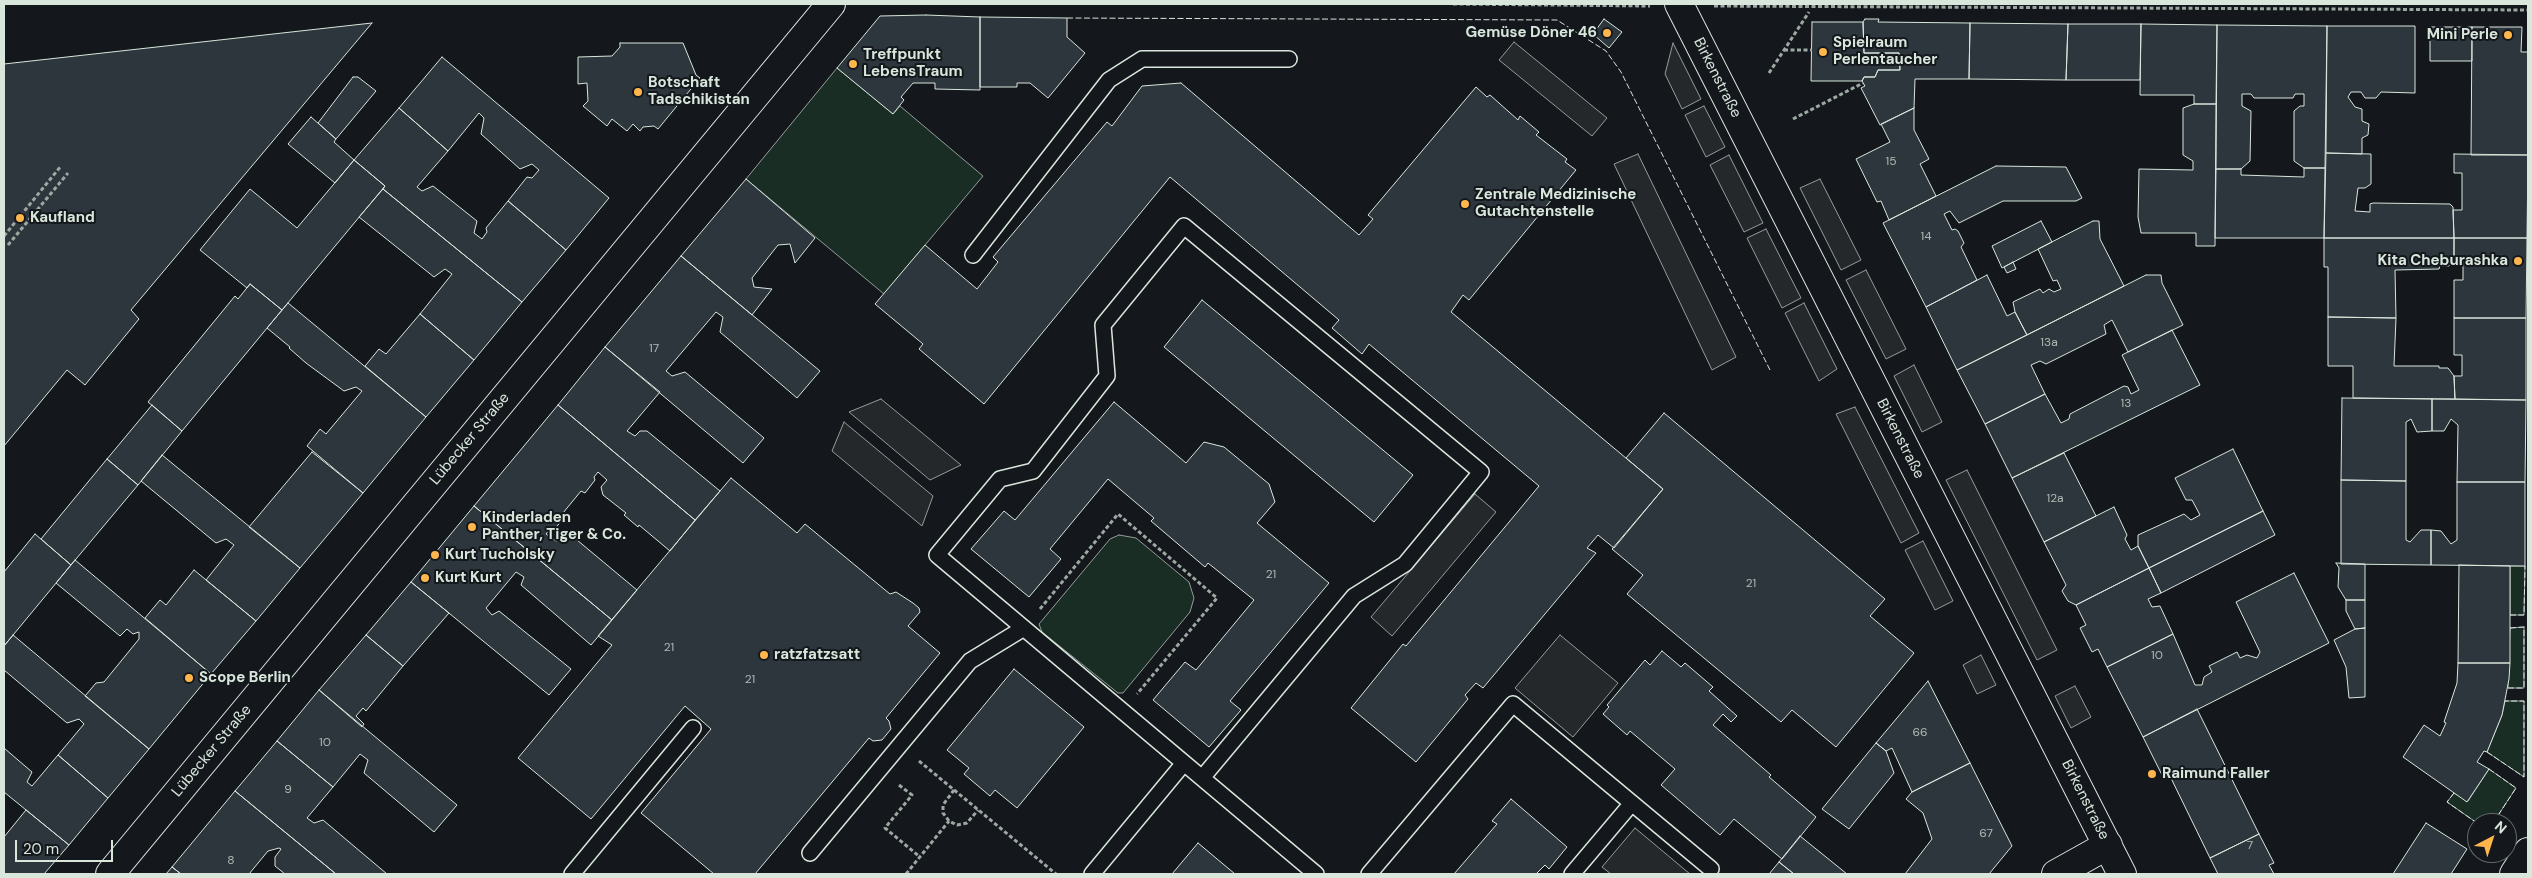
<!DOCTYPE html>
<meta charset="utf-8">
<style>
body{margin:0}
#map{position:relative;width:2532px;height:878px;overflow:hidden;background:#14181c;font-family:"DM Sans",sans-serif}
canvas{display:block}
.frame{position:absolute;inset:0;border:5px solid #d8e6dc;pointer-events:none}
.north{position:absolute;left:2467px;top:813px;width:50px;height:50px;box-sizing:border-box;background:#14181c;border:1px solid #626a69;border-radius:50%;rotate:40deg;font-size:14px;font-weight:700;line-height:20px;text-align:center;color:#d8e6dc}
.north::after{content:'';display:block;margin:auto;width:18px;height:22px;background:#ffb74d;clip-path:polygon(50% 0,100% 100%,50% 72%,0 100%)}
.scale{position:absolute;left:15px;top:840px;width:98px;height:22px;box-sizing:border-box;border:2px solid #d8e6dc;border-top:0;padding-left:6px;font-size:15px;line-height:18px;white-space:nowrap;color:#d8e6dc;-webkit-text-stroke:4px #14181c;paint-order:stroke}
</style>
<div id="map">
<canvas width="2532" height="878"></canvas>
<div class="frame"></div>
<div class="north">N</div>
<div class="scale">20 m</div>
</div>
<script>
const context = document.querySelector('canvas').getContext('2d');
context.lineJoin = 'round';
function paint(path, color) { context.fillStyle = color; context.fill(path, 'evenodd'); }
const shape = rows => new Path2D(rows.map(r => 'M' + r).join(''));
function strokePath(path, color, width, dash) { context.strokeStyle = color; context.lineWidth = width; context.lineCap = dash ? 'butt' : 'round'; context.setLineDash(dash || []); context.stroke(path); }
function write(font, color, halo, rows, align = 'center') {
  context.font = font + ' "DM Sans",sans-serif'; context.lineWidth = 4; context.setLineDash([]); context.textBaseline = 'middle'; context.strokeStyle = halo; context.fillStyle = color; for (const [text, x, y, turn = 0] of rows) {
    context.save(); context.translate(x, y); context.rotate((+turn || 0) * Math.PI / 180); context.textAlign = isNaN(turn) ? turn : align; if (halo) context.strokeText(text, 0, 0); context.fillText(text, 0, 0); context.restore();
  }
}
const green = shape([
 [837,68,893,114,900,106,983,176,884,294,746,179,837,68],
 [1119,535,1136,538,1189,582,1194,598,1190,612,1123,693,1118,693,1042,632,1039,624,1110,539,1119,535],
 [2510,566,2525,566,2524,615,2510,615,2510,566],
 [2524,627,2524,688,2508,688,2510,628,2524,627],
 [2505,701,2524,701,2524,777,2487,752,2502,715,2505,701],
 [2489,769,2516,788,2493,823,2477,823,2447,802,2454,793,2468,801,2489,769]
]);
const parking = shape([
 [1514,42,1607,118,1592,136,1499,60,1514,42],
 [1673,43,1701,99,1682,109,1665,74,1673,43],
 [1704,106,1725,147,1706,157,1685,115,1704,106],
 [1638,154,1736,357,1712,370,1614,164,1638,154],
 [1729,155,1763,223,1744,232,1710,165,1729,155],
 [1820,179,1861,260,1841,270,1800,188,1820,179],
 [1766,229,1801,298,1782,308,1747,238,1766,229],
 [1866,270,1906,349,1886,359,1846,280,1866,270],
 [1804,303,1837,369,1819,381,1785,313,1804,303],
 [1914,365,1942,422,1922,432,1894,376,1914,365],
 [881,399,961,465,930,480,849,412,881,399],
 [1855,407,1919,533,1901,543,1836,414,1855,407],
 [844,422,933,496,922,526,832,451,844,422],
 [1967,470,2057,650,2037,660,1946,480,1967,470],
 [1475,494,1496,512,1392,636,1371,617,1475,494],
 [1923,541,1953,601,1935,610,1905,550,1923,541],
 [1560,635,1618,683,1573,737,1515,688,1560,635],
 [1981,655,1996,685,1977,694,1963,665,1981,655],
 [2075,686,2091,717,2071,728,2055,696,2075,686],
 [1635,828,1690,874,1611,874,1602,867,1635,828]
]);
const building = shape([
 [926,15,980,17,980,90,935,89,935,83,913,83,901,97,904,100,893,114,837,68,880,16,926,15],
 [980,17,1067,18,1067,37,1085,53,1048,98,1030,83,1017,83,1017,87,980,87,980,17],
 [1604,19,1622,32,1609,48,1593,34,1604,19],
 [1865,19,1879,19,1878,22,1970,23,1969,79,1915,79,1914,108,1880,125,1861,88,1865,86,1862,81,1864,77,1875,77,1878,70,1900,70,1899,53,1864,53,1863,22,1865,19],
 [1812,22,1863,22,1864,53,1899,53,1900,70,1878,70,1875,77,1864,77,1862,81,1811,81,1812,22],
 [372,23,131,310,139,319,85,385,67,370,4,446,4,64,372,23],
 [1970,23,2068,24,2066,80,1969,79,1970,23],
 [2068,24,2141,24,2140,80,2066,80,2068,24],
 [2141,24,2217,25,2216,104,2194,104,2194,95,2140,95,2141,24],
 [2217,25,2327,26,2325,168,2304,168,2294,161,2294,111,2300,106,2304,106,2304,94,2295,94,2293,98,2254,98,2251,94,2242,94,2242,106,2251,111,2250,161,2241,169,2216,169,2217,25],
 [2327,26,2415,26,2415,93,2381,92,2376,98,2365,98,2361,92,2351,92,2348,97,2355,107,2362,109,2362,121,2369,124,2368,135,2362,138,2362,154,2326,153,2327,26],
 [2430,27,2472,27,2472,61,2430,61,2430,27],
 [2472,27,2522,27,2521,52,2528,52,2528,155,2471,155,2472,27],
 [620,43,683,43,696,75,700,78,658,129,654,126,643,127,640,131,633,124,627,131,612,119,607,126,583,106,588,101,587,83,578,84,578,57,612,56,620,47,620,43],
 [442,57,609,198,566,250,508,201,527,177,532,178,539,170,532,164,520,169,481,134,484,118,479,113,448,151,399,108,442,57],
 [353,77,358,77,376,91,336,139,318,123,353,77],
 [1181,83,1359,235,1373,219,1368,215,1476,87,1487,97,1490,95,1518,120,1520,116,1539,132,1536,135,1567,159,1565,162,1576,170,1469,300,1463,295,1451,312,1663,489,1614,548,1598,535,1587,548,1596,553,1483,688,1476,683,1465,695,1468,699,1416,762,1351,708,1403,644,1406,646,1539,486,1369,344,1362,354,1332,328,1339,320,1170,177,984,404,919,349,923,344,875,304,925,245,977,289,998,262,993,257,1107,122,1112,126,1142,86,1181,83],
 [2194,104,2216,104,2215,246,2196,246,2196,233,2141,233,2138,217,2139,169,2193,170,2193,161,2183,155,2183,108,2194,104],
 [399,108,448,151,417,187,422,191,433,186,477,221,474,233,482,239,487,232,486,228,508,201,566,250,522,302,383,189,385,186,354,160,399,108],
 [1914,108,1914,130,1929,159,1920,164,1936,196,1889,220,1881,201,1877,202,1856,159,1890,142,1881,124,1914,108],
 [311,117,336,139,334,142,354,160,335,183,288,144,311,117],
 [2326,153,2371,154,2371,184,2365,188,2358,188,2355,211,2370,212,2370,204,2373,203,2450,204,2453,207,2454,238,2324,238,2326,153],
 [2454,154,2528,155,2527,238,2454,238,2453,210,2462,210,2462,173,2454,173,2454,154],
 [354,160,385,186,282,310,250,284,247,288,200,250,250,189,297,228,354,160],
 [1996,166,2066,167,2082,198,2076,201,2003,201,1959,223,1950,211,1944,214,1952,230,1955,229,1958,231,1964,243,1961,247,1977,280,1926,307,1883,223,1996,166],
 [2304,168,2325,168,2324,238,2215,238,2216,169,2241,169,2241,175,2304,177,2304,168],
 [746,179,815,238,795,263,790,244,778,245,752,278,754,287,772,289,752,315,681,256,746,179],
 [383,189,522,302,474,360,420,314,452,274,445,269,434,277,359,217,383,189],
 [2041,221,2052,242,2002,268,1992,246,2041,221],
 [2093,221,2099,221,2100,239,2124,286,2027,335,2015,312,2013,302,2040,289,2043,293,2049,289,2054,292,2061,289,2057,280,2053,281,2038,249,2093,221],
 [2324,238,2454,238,2454,259,2449,266,2440,266,2439,269,2395,270,2396,318,2328,317,2328,267,2324,267,2324,238],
 [2454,238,2527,238,2526,318,2454,318,2454,280,2463,280,2463,260,2454,259,2454,238],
 [681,256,820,371,797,398,720,332,723,317,716,312,666,371,672,376,685,372,764,438,743,463,605,347,681,256],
 [2013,262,2016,269,2007,273,2004,267,2013,262],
 [1987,275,2007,316,2015,312,2027,335,1957,370,1926,307,1987,275],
 [2146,275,2161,275,2162,283,2183,325,2128,352,2112,320,2104,325,2106,334,2046,364,2040,361,2031,365,2045,394,1985,424,1957,370,2146,275],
 [250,284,282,310,182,431,148,402,235,296,238,299,250,284],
 [1202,300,1413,475,1374,522,1164,347,1202,300],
 [288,303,426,417,363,493,307,446,320,429,326,434,362,391,356,387,344,391,306,363,289,348,290,347,267,328,288,303],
 [420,314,474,360,426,417,365,366,379,349,386,354,420,314],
 [2328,317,2396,318,2394,366,2439,366,2439,368,2448,368,2454,376,2455,399,2353,398,2353,366,2328,366,2328,317],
 [2454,318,2526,318,2526,400,2455,399,2454,376,2462,376,2462,355,2454,355,2454,318],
 [2172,330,2200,385,2012,478,1985,424,2045,394,2061,423,2069,419,2070,414,2124,386,2128,387,2131,394,2139,390,2122,355,2172,330],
 [605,347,660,392,627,431,635,436,640,431,647,431,720,491,695,520,558,405,605,347],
 [2342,398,2432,399,2432,431,2417,432,2411,419,2406,422,2406,481,2341,480,2342,398],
 [2432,399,2526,400,2525,482,2457,482,2458,425,2451,419,2444,431,2432,431,2432,399],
 [1114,402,1186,463,1204,442,1224,447,1269,484,1275,502,1257,523,1329,583,1230,701,1241,710,1209,747,1153,700,1185,662,1196,670,1254,600,1208,563,1205,567,1151,521,1154,518,1108,479,1050,549,1061,559,1029,597,971,549,1004,511,1015,520,1114,402],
 [152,405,182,431,138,485,107,459,152,405],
 [558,405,695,520,670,551,639,525,638,527,624,515,626,513,603,495,601,487,607,480,598,472,594,477,595,480,585,493,581,491,563,513,566,515,554,530,550,529,546,534,556,541,571,535,637,590,612,620,474,506,558,405],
 [1664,413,1885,599,1870,616,1914,653,1836,747,1792,710,1781,722,1627,594,1643,575,1612,549,1663,489,1626,458,1664,413],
 [2233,449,2263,511,2149,568,2138,546,2138,535,2184,514,2191,520,2200,515,2192,500,2186,500,2175,478,2233,449],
 [312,452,363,493,300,568,249,527,312,452],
 [2064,453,2096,516,2044,542,2012,478,2064,453],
 [162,455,300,568,256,621,206,580,234,545,226,539,216,543,141,481,162,455],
 [107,459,138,485,71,565,41,539,107,459],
 [731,478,797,533,805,524,890,594,896,592,913,603,919,608,920,612,908,626,940,653,886,718,889,721,891,729,882,740,873,741,869,738,755,874,714,874,641,813,711,729,685,706,591,819,518,758,612,645,598,636,731,478],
 [2341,480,2406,481,2406,540,2410,542,2421,530,2431,530,2431,565,2341,564,2341,480],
 [2457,482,2525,482,2525,566,2431,565,2431,530,2441,531,2451,544,2457,540,2457,482],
 [474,506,612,620,591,645,521,585,524,577,516,572,486,608,492,615,499,611,571,669,549,695,411,582,474,506],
 [2114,507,2127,535,2125,539,2131,550,2138,546,2149,568,2076,605,2068,601,2062,591,2066,585,2044,542,2114,507],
 [2263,511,2275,535,2161,593,2149,568,2263,511],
 [35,534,71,565,4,646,4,572,35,534],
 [75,560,211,674,149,749,85,696,96,683,104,682,139,639,139,632,133,634,127,629,120,636,56,583,75,560],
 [2336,563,2365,564,2365,600,2346,600,2338,587,2339,568,2336,563],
 [2459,565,2510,566,2510,663,2458,663,2459,565],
 [2149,568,2161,593,2148,599,2152,607,2160,606,2173,634,2107,667,2098,649,2092,652,2080,628,2086,625,2076,605,2149,568],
 [194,570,256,621,211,674,145,618,160,600,166,605,194,570],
 [2294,573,2329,643,2143,737,2107,667,2173,634,2195,685,2202,685,2204,677,2212,672,2209,666,2237,652,2240,658,2247,655,2257,658,2260,652,2236,602,2294,573],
 [411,582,449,613,403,666,366,635,411,582],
 [2346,600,2365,600,2365,628,2355,629,2346,611,2346,600],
 [2365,628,2365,697,2349,698,2346,667,2334,640,2355,629,2365,628],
 [13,635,149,749,108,798,58,755,84,724,79,719,67,723,4,670,4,646,13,635],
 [366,635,403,666,366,711,363,708,356,716,364,724,362,727,319,690,366,635],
 [1662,651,1681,667,1685,663,1713,687,1709,691,1737,716,1731,722,1723,714,1713,725,1771,775,1769,777,1816,817,1782,859,1734,819,1720,835,1661,785,1675,769,1630,731,1627,735,1603,714,1609,707,1607,705,1645,660,1650,665,1662,651],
 [2458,663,2510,663,2509,679,2502,715,2487,752,2484,751,2477,762,2489,769,2467,802,2403,757,2424,725,2440,736,2446,723,2444,722,2457,683,2458,663],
 [1014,669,1084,727,1017,808,995,790,990,796,964,774,969,768,947,750,1014,669],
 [1928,681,1970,763,1912,792,1892,748,1886,751,1876,743,1928,681],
 [319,690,457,805,434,832,364,773,368,760,360,754,333,787,277,741,319,690],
 [2197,709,2259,834,2210,858,2168,772,2162,775,2143,737,2197,709],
 [277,741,333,787,307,818,314,823,323,820,387,874,336,874,235,791,277,741],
 [1876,743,1886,751,1894,773,1849,829,1822,809,1876,743],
 [4,748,32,772,27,782,32,786,58,755,108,798,69,845,4,792,4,748],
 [1970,763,2012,846,1989,874,1905,874,1932,839,1923,813,1906,799,1912,792,1970,763],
 [235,791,336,874,285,874,275,866,275,857,281,849,279,848,268,851,249,874,181,874,172,867,235,791],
 [1511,799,1567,847,1549,869,1545,865,1536,874,1454,874,1497,824,1492,821,1511,799],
 [26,810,69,845,44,874,4,874,4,837,26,810],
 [2426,823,2467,849,2451,874,2393,874,2426,823],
 [2259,834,2274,863,2269,865,2274,874,2218,874,2210,858,2259,834],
 [1800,836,1847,874,1794,874,1779,862,1800,836],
 [1198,843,1235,874,1172,874,1198,843],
 [1779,862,1794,874,1769,874,1779,862],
 [172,867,181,874,166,874,172,867]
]);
const path = shape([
 [1453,4,1650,6],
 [1714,6,2528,10],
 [1784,50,1812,50],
 [1769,73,1809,12],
 [1793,119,1863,83],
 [4,236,61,166],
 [8,245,68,173],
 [1040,609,1118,514,1217,598,1137,694],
 [919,761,1056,874],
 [899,785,912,795,885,828,920,857],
 [954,790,943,805,943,813,949,821,957,825,967,823,978,810],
 [906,874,949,821]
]);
const lane = shape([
 [973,255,1109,80,1142,59,1289,59],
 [1202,778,1354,596,1405,564,1481,472,1184,226,1103,325,1107,376,1033,471,1000,479,937,555,1316,874],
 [810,853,970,661,1024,628],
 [572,874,693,728],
 [1092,874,1184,763],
 [1369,874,1513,704,1711,869],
 [1572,874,1632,803]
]);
const street = shape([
 [1679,4,2122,874],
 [110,874,831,4],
 [2056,874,2108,845],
 [2514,874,2528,852]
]);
const fence = shape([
 [1067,18,1557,20,1606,51,1621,72,1770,370],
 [2510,615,2524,615,2525,566],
 [2508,688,2524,688,2524,627,2510,628],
 [2487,752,2524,777,2524,701,2505,701],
 [2489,769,2516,788,2493,823],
 [2454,793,2447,802,2477,823]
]);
const markers = [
 [1607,33,5,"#ffb74d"],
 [2508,35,5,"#ffb74d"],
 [1823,52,5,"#ffb74d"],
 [853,64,5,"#ffb74d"],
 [638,92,5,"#ffb74d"],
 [1465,204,5,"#ffb74d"],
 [20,218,5,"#ffb74d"],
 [2518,261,5,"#ffb74d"],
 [472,527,5,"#ffb74d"],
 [435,555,5,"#ffb74d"],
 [425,578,5,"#ffb74d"],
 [764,655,5,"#ffb74d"],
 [189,678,5,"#ffb74d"],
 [2152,774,5,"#ffb74d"]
];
const numberNames = [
 ["15",1891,162],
 ["14",1926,237],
 ["13a",2049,343],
 ["17",654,349],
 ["13",2126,404],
 ["12a",2055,499],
 ["21",1271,575],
 ["21",1751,584],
 ["21",669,648],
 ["10",2157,656],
 ["21",750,680],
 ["66",1920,733],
 ["10",325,743],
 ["9",288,790],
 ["67",1986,834],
 ["7",2250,846],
 ["8",231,861]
];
const poiNames = [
 ["Gemüse Döner 46",1597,33,"right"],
 ["Mini Perle",2498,35,"right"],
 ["Spielraum",1833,43],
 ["Perlentaucher",1833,60],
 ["Treffpunkt",863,55],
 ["LebensTraum",863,72],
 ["Botschaft",648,83],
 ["Tadschikistan",648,100],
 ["Zentrale Medizinische",1475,195],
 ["Gutachtenstelle",1475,212],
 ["Kaufland",30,218],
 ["Kita Cheburashka",2508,261,"right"],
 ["Kinderladen",482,518],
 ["Panther, Tiger & Co.",482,535],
 ["Kurt Tucholsky",445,555],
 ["Kurt Kurt",435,578],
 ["ratzfatzsatt",774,655],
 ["Scope Berlin",199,678],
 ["Raimund Faller",2162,774]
];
const streetNames = [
 ["Birkenstraße",1717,78,63],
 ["Lübecker Straße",470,439,-50],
 ["Birkenstraße",1900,439,63],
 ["Lübecker Straße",212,751,-50],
 ["Birkenstraße",2085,800,63]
];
paint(green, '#1a2d24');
strokePath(green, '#939e99', 1);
paint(parking, '#24282b');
strokePath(parking, '#939e99', 1);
paint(building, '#2c363c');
strokePath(building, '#d8e6dc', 1);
strokePath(lane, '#d8e6dc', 18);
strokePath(street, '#d8e6dc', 30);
strokePath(path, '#9da8a2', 3, [4, 2.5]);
strokePath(lane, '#14181c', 15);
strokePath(street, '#14181c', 28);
strokePath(fence, '#d8e6dc', 1, [6, 2.5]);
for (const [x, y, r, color] of markers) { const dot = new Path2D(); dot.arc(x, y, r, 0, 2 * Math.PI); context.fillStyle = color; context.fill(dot); strokePath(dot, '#14181c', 2); }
write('12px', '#adbab4', null, numberNames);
write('bold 15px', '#d8e6dc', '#14181c', poiNames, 'left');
write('15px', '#d8e6dc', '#14181c', streetNames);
</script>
